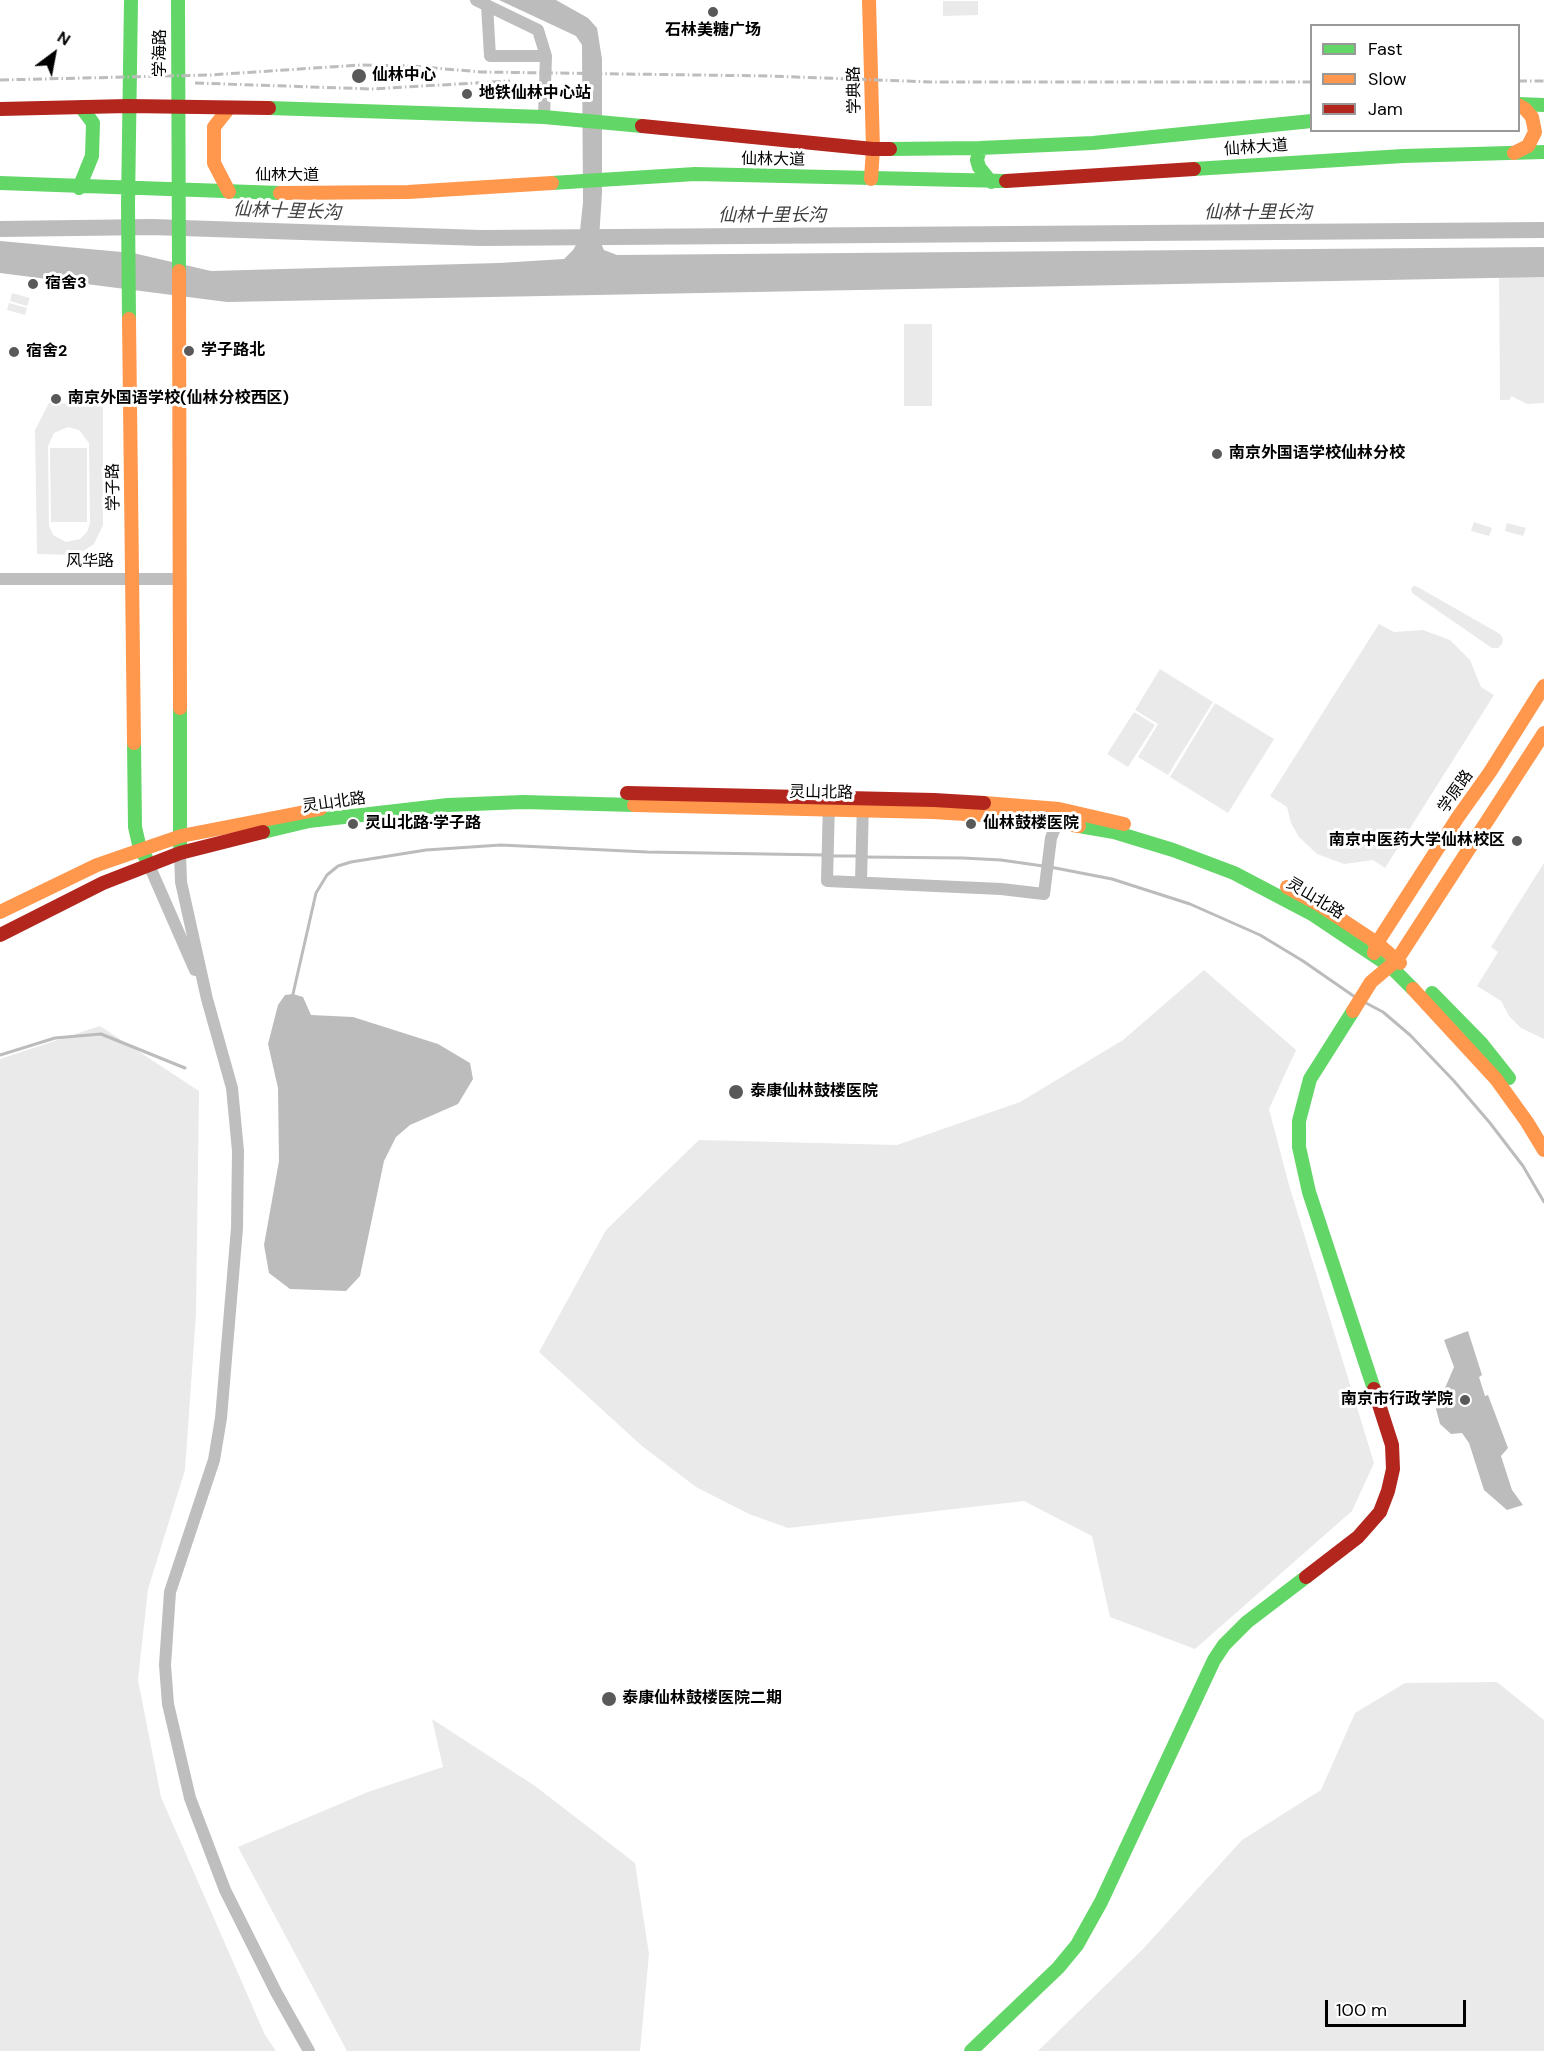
<!DOCTYPE html>
<meta charset="utf-8">
<style>
body{margin:0}
#map{position:relative;width:1544px;height:2051px;overflow:hidden;background:#fff;font-family:"DM Sans",sans-serif}
canvas{display:block}
.legend{position:absolute;left:1310px;top:24px;width:210px;height:108px;box-sizing:border-box;background:#fff;border:2px solid #999;margin:0;padding:8px 10px;list-style:none;font-size:18px;color:#000}
.legend li{display:flex;align-items:center;gap:12px;height:30px}
.legend b{width:30px;border:2px solid #999}
.north{position:absolute;left:24px;top:24px;width:60px;height:60px;-webkit-text-stroke:4px #fff;paint-order:stroke;rotate:32deg;font-size:16px;font-weight:700;line-height:24px;text-align:center;color:#000}
.north::after{content:'';display:block;margin:auto;width:21px;height:27px;background:#000;clip-path:polygon(50% 0,100% 100%,50% 72%,0 100%)}
.scale{position:absolute;left:1325px;top:2000px;width:141px;height:27px;box-sizing:border-box;border:3px solid #000;border-top:0;padding-left:8px;font-size:18px;line-height:21px;white-space:nowrap;color:#000;-webkit-text-stroke:4px #fff;paint-order:stroke}
</style>
<div id="map">
<canvas width="1544" height="2051"></canvas>
<ul class="legend">
<li><b style="height:8px;background:#63d668"></b>Fast</li>
<li><b style="height:8px;background:#ff974d"></b>Slow</li>
<li><b style="height:8px;background:#b3261e"></b>Jam</li>
</ul>
<div class="north">N</div>
<div class="scale">100 m</div>
</div>
<script>
const context = document.querySelector('canvas').getContext('2d');
context.lineJoin = 'round';
function paint(path, color) { context.fillStyle = color; context.fill(path, 'evenodd'); }
const shape = rows => new Path2D(rows.map(r => 'M' + r).join(''));
function strokePath(path, color, width, dash) { context.strokeStyle = color; context.lineWidth = width; context.lineCap = dash ? 'butt' : 'round'; context.setLineDash(dash || []); context.stroke(path); }
function write(font, color, halo, rows, align = 'center') {
  context.font = font + ' "DM Sans","Noto Sans SC",sans-serif'; context.lineWidth = 6; context.setLineDash([]); context.textBaseline = 'middle'; context.strokeStyle = halo; context.fillStyle = color; for (const [text, x, y, turn = 0] of rows) {
    context.save(); context.translate(x, y); context.rotate((+turn || 0) * Math.PI / 180); context.textAlign = isNaN(turn) ? turn : align; if (halo) context.strokeText(text, 0, 0); context.fillText(text, 0, 0); context.restore();
  }
}
const green = shape([
 [943,1,978,1,978,15,943,16],
 [1544,271,1544,403,1527,404,1511,396,1510,400,1500,400,1499,272],
 [12,293,30,298,27,306,10,301],
 [9,303,27,308,25,315,7,310],
 [904,324,932,324,932,406,904,406],
 [49,403,103,404,103,525,94,544,77,555,37,554,35,430],
 [68,427,79,430,89,443,90,523,87,532,80,539,66,542,53,535,49,526,48,446,54,433],
 [50,448,87,448,87,522,51,522],
 [1474,522,1492,528,1489,536,1471,531],
 [1507,523,1526,528,1523,536,1505,531],
 [1413,586,1416,586,1500,634,1503,639,1502,644,1498,648,1492,648,1412,593,1411,589],
 [1379,624,1394,632,1423,630,1450,640,1470,660,1481,687,1494,695,1385,868,1373,860,1344,864,1317,854,1299,837,1291,823,1287,807,1270,796],
 [1160,669,1213,702,1168,775,1138,757,1158,724,1135,710],
 [1215,703,1274,739,1228,813,1170,777],
 [1134,712,1155,725,1128,767,1107,754],
 [1544,863,1544,1039,1521,1028,1509,1016,1501,1001,1477,986,1498,952,1491,947],
 [1204,970,1296,1050,1269,1109,1289,1185,1374,1463,1352,1511,1195,1649,1110,1617,1092,1536,1024,1501,788,1528,749,1514,696,1487,642,1446,539,1352,606,1230,699,1140,897,1145,1020,1102,1123,1040],
 [100,1026,199,1091,196,1314,185,1470,148,1589,138,1680,161,1797,265,2035,276,2051,0,2051,0,1059],
 [1497,1682,1544,1720,1544,2051,1038,2051,1143,1949,1242,1840,1321,1790,1355,1713,1405,1683],
 [432,1719,535,1786,635,1863,649,1954,640,2051,347,2051,238,1847,368,1792,443,1767]
]);
const water = shape([
 [499,0,556,0,588,18,597,28,602,59,602,193,599,239,604,250,617,255,1544,247,1544,277,227,302,0,273,0,241,133,253,211,271,499,263,564,259,573,250,579,240,583,202,582,45,576,36],
 [293,994,303,997,311,1015,353,1017,438,1044,470,1063,473,1079,458,1104,410,1125,396,1137,384,1161,360,1276,346,1291,290,1289,269,1273,264,1245,279,1161,278,1088,268,1044,278,1005,285,995],
 [1468,1331,1482,1375,1479,1377,1485,1396,1488,1395,1508,1448,1501,1456,1512,1490,1523,1505,1507,1510,1484,1490,1469,1443,1462,1433,1451,1434,1440,1424,1436,1409,1454,1367,1444,1340]
]);
const stream = shape([
 [832,856,858,856],
 [865,857,963,858,1001,860,1043,866],
 [1050,867,1112,879,1190,904,1260,935,1303,961,1355,997],
 [293,994,316,893,327,875,338,866,351,862,426,850,501,845,647,852,825,855],
 [1366,1003,1383,1012,1410,1035,1454,1081,1490,1123,1523,1166,1544,1202],
 [0,1055,55,1038,101,1034,185,1068]
]);
const river = shape([
 [0,229,152,227,481,238,1544,230]
]);
const street = shape([
 [476,0,538,30,546,56,544,117],
 [487,5,490,56,546,56],
 [0,579,179,579],
 [829,801,827,881,1001,889,1044,894,1051,838,1057,823],
 [180,853,181,882,207,999,232,1088,238,1151,237,1228,221,1418,214,1460,170,1592,165,1665,168,1704,190,1798,225,1890,276,1992,309,2051],
 [149,865,195,970],
 [861,882,863,802]
]);
const fast = shape([
 [178,0,179,271],
 [1518,104,1544,105],
 [269,108,544,117,642,126],
 [980,148,977,160,979,167,991,182],
 [890,149,980,148,1093,143,1312,121],
 [1194,169,1403,156,1544,152],
 [0,183,280,193],
 [552,183,695,174,1006,181],
 [79,188,92,156,93,123,81,107],
 [129,319,128,205,131,0],
 [180,708,180,846],
 [134,743,135,827,140,849,146,858],
 [1079,826,1114,832,1173,850,1234,873,1312,914,1391,967,1413,989],
 [263,832,309,821,448,805,523,802,634,805],
 [1432,993,1482,1044,1509,1078],
 [1353,1011,1310,1079,1299,1121,1299,1147,1309,1192,1374,1389],
 [971,2051,1058,1968,1077,1945,1101,1902,1214,1660,1224,1645,1247,1622,1306,1577]
]);
const slow = shape([
 [869,0,873,149,871,179],
 [229,108,214,127,214,163,229,192],
 [1514,153,1528,146,1535,132,1532,117,1525,109,1518,105],
 [280,193,408,192,552,183],
 [179,271,180,708],
 [129,319,134,743],
 [984,803,1059,809,1124,824],
 [634,805,933,812,1031,818,1079,826],
 [1287,887,1318,904,1377,943,1400,963],
 [0,912,97,865,181,836,320,809],
 [1374,953,1377,943,1458,817,1490,772,1544,686],
 [1413,989,1496,1079,1527,1122,1544,1150],
 [1353,1011,1371,982,1397,960,1544,733]
]);
const jam = shape([
 [0,109,128,106,269,108],
 [642,126,873,149,890,149],
 [1006,181,1194,169],
 [627,793,934,800,984,803],
 [0,935,103,883,180,853,263,832],
 [1306,1577,1358,1537,1380,1512,1388,1491,1393,1469,1392,1445,1374,1389]
]);
const rail = shape([
 [0,80,210,75,360,65,411,66,481,72,770,76,931,82,1312,82],
 [1518,81,1544,81],
 [195,83,371,89,510,81]
]);
const markers = [
 [713,12,6,"#595959"],
 [359,76,8,"#595959"],
 [467,94,6,"#595959"],
 [33,284,6,"#595959"],
 [189,351,6,"#595959"],
 [14,352,6,"#595959"],
 [56,399,6,"#595959"],
 [1217,454,6,"#595959"],
 [353,824,6,"#595959"],
 [971,824,6,"#595959"],
 [1517,841,6,"#595959"],
 [736,1092,8,"#595959"],
 [1465,1400,6,"#595959"],
 [609,1699,8,"#595959"]
];
const poiNames = [
 ["石林美糖广场",713,31,"center"],
 ["仙林中心",372,76],
 ["地铁仙林中心站",479,94],
 ["宿舍3",45,284],
 ["学子路北",201,351],
 ["宿舍2",26,352],
 ["南京外国语学校(仙林分校西区)",68,399],
 ["南京外国语学校仙林分校",1229,454],
 ["灵山北路·学子路",365,824],
 ["仙林鼓楼医院",983,824],
 ["南京中医药大学仙林校区",1505,841,"right"],
 ["泰康仙林鼓楼医院",750,1092],
 ["南京市行政学院",1453,1400,"right"],
 ["泰康仙林鼓楼医院二期",622,1699]
];
const streetNames = [
 ["学海路",161,53,-90],
 ["学典路",855,90,-91],
 ["仙林大道",1256,148,-4],
 ["仙林大道",773,160,1],
 ["仙林大道",287,176],
 ["学子路",114,487,-91],
 ["风华路",90,562],
 ["学原路",1456,792,-55],
 ["灵山北路",821,793,1],
 ["灵山北路",334,803,-8],
 ["灵山北路",1315,899,31]
];
const waterNames = [
 ["仙林十里长沟",287,212,2],
 ["仙林十里长沟",1258,213],
 ["仙林十里长沟",772,216]
];
paint(green, '#eaeaea');
paint(water, '#bcbcbc');
strokePath(stream, '#bcbcbc', 3);
strokePath(river, '#bcbcbc', 16);
strokePath(street, '#bebebe', 12);
strokePath(fast, '#63d668', 14);
strokePath(slow, '#ff974d', 14);
strokePath(jam, '#b3261e', 14);
strokePath(rail, '#bdbdbd', 3, [9, 3, 1.5, 3]);
for (const [x, y, r, color] of markers) { const dot = new Path2D(); dot.arc(x, y, r, 0, 2 * Math.PI); context.fillStyle = color; context.fill(dot); strokePath(dot, '#fff', 2); }
write('bold 16px', '#000', '#fff', poiNames, 'left');
write('16px', '#000', '#fff', streetNames);
write('italic 18px', '#414141', '#fff', waterNames);
</script>
